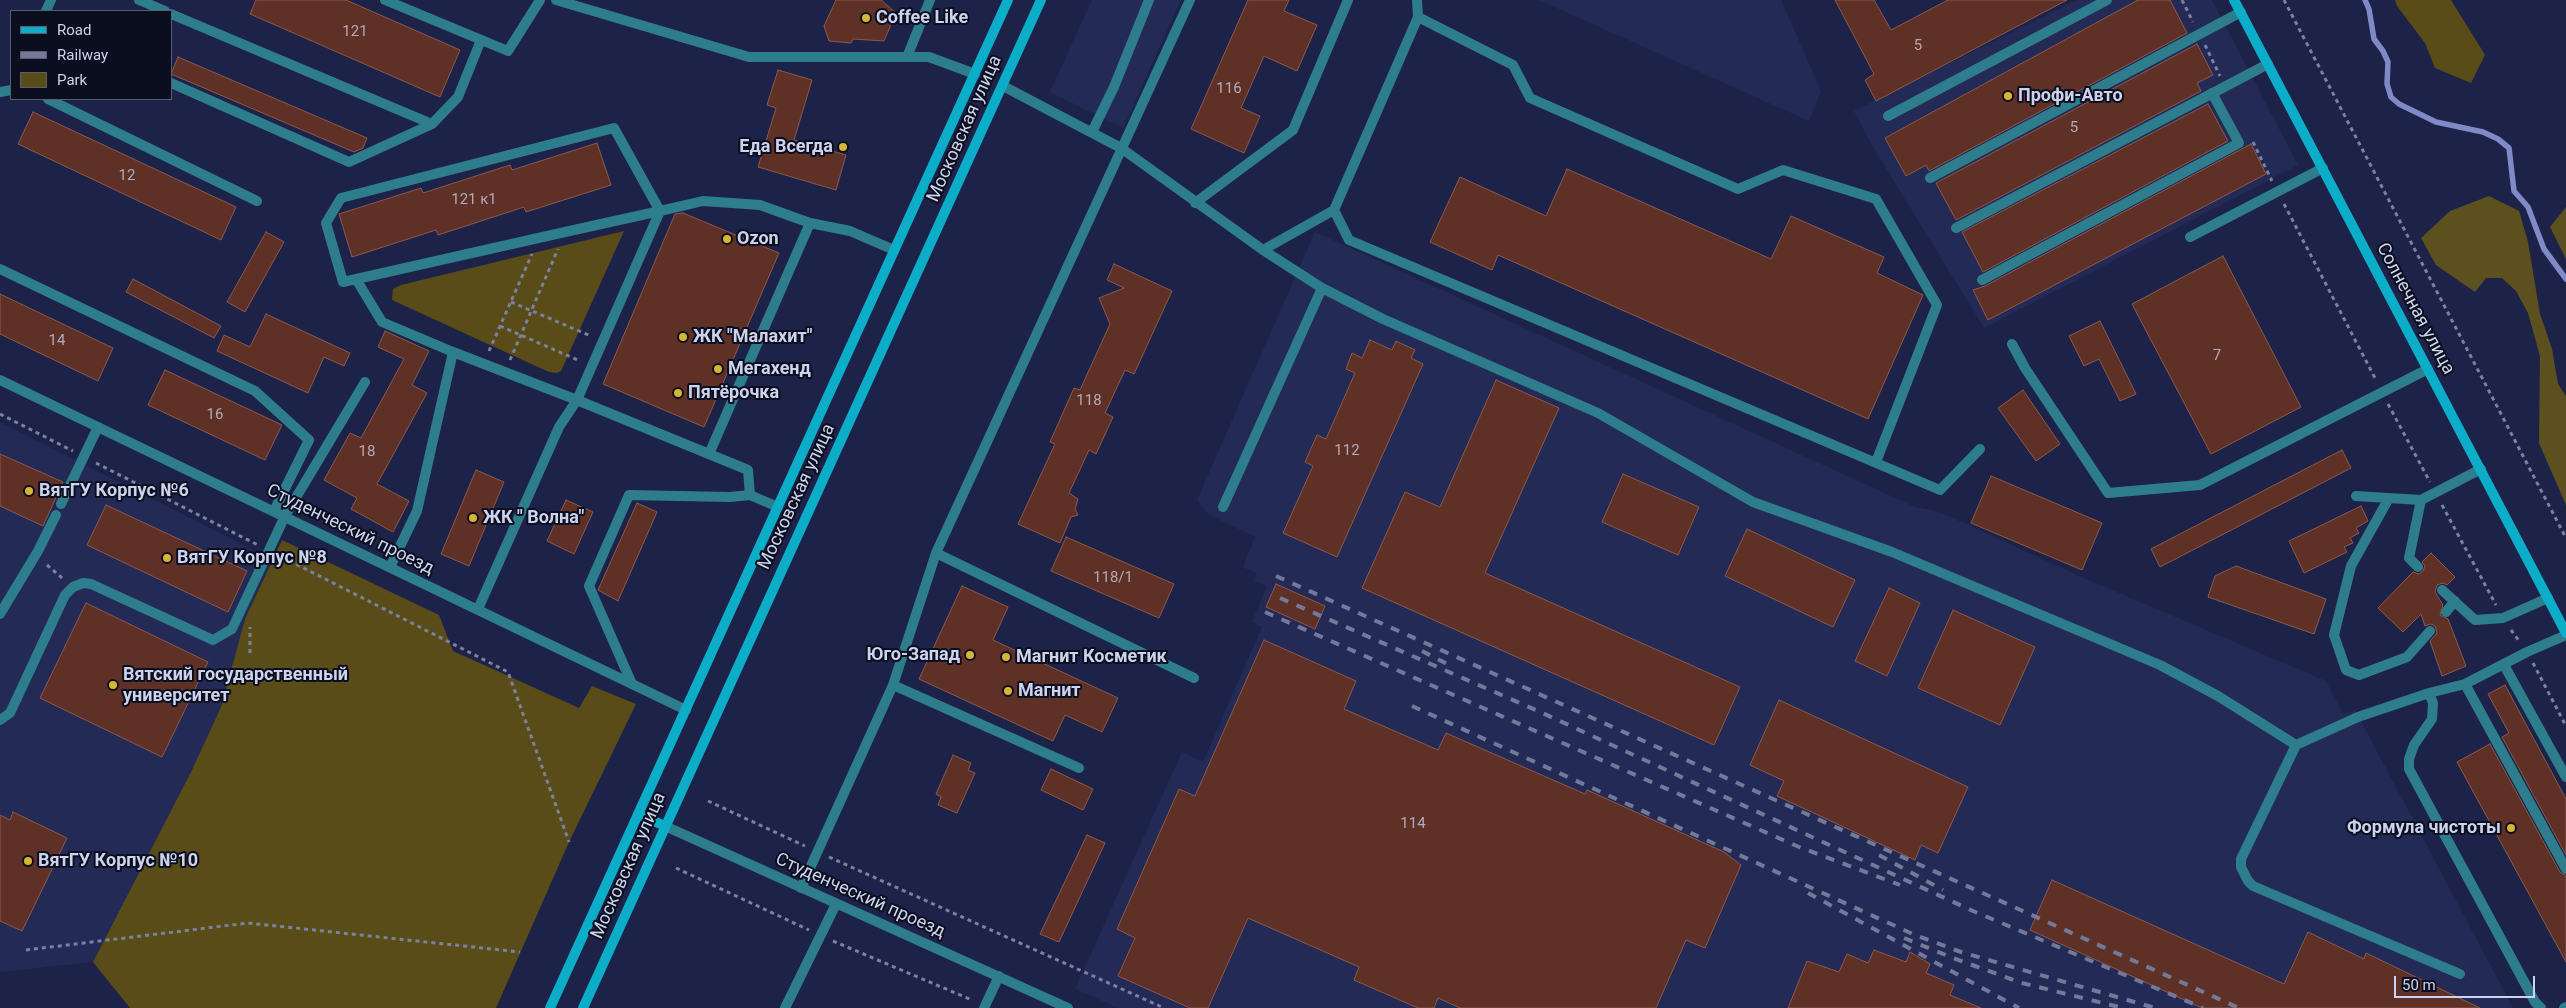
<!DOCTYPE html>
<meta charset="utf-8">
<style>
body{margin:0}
#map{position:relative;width:2566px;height:1008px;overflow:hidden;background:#1d2348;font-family:Roboto,sans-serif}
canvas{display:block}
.legend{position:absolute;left:10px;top:10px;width:162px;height:90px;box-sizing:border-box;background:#0b0e1f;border:1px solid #595d71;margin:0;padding:6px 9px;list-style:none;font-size:15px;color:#cdd3ec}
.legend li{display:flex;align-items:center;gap:10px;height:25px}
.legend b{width:25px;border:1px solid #595d71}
.scale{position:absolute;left:2394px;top:976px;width:141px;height:22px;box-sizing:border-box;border:2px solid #cdd3ec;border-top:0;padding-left:6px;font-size:15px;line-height:18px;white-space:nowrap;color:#cdd3ec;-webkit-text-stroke:4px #0b0e1f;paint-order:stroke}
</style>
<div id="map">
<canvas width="2566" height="1008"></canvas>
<ul class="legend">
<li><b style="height:6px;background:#0badc8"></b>Road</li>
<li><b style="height:6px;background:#737998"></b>Railway</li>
<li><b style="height:14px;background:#5a4c18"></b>Park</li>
</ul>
<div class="scale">50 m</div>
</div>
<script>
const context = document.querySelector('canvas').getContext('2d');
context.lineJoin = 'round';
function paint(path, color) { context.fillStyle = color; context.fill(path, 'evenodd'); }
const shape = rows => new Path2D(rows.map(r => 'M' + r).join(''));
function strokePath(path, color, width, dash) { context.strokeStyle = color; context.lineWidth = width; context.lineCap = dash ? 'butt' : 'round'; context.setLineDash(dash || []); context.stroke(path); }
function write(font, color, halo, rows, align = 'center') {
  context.font = font + ' Roboto,sans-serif'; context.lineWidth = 4; context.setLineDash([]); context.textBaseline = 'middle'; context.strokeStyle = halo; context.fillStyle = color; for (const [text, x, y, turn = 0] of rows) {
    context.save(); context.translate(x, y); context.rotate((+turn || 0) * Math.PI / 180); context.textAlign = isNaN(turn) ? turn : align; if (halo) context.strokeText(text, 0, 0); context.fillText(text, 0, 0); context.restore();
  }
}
const built = shape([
 [1092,0,1181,0,1123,128,1050,92],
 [1539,0,1781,0,1821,91,1809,121],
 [2076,0,2212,0,2298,165,1984,328,1873,147,1854,111],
 [1315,232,1915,507,1933,510,1964,523,2079,576,2326,681,2343,714,2355,710,2513,1008,1118,1008,1075,989,1182,752,1203,762,1262,627,1252,622,1267,586,1254,580,1257,574,1243,567,1255,537,1208,514,1197,500],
 [0,422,273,560,245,619,221,707,191,772,93,962,0,972]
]);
const green = shape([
 [2395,0,2451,0,2485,55,2471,83,2435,68,2425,43,2397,6],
 [624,231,561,371,557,373,549,372,392,300,393,289,401,285],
 [282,540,439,615,453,651,579,708,592,686,636,704,569,842,496,1008,130,1008,93,962,191,772,221,707,245,619]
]);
const forest = shape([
 [2489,196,2519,211,2528,242,2540,314,2552,349,2558,384,2566,396,2566,505,2539,443,2540,356,2528,313,2516,291,2502,278,2486,278,2475,292,2436,265,2421,238,2450,211],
 [2566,207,2566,259,2550,227]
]);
const stream = shape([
 [2365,0,2369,9,2374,39,2383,51,2388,62,2387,84,2391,97,2399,104,2436,122,2483,132,2498,139,2509,148,2514,191,2528,207,2544,249,2566,279]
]);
const building = shape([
 [256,0,346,0,460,50,440,97,250,14,256,0],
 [836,0,881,0,896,13,884,41,853,39,851,43,829,41,824,26,836,0],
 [1248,0,1289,0,1284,11,1317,25,1297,71,1264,56,1241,108,1260,116,1244,153,1191,129,1248,0],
 [1835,0,1874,0,1891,30,1948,0,2067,0,1876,101,1865,80,1874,74,1835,0],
 [2138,0,2170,0,2187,33,1929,171,1926,165,1906,176,1885,138,2138,0],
 [2197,44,2213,75,2197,83,2201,91,1956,220,1936,183,2197,44],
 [178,57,367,138,363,148,354,152,171,74,178,57],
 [778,70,812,80,794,140,846,155,836,190,758,167,776,108,767,105,778,70],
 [2208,104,2228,141,1983,272,1962,232,2208,104],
 [33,112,236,207,221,240,18,144,33,112],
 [597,143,611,185,526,212,524,207,438,235,436,230,352,257,339,214,421,188,423,193,510,165,512,170,597,143],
 [2251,144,2266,174,1988,320,1973,290,1985,286,2251,144],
 [1567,169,1771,259,1791,216,1884,257,1877,273,1923,295,1868,419,1498,255,1492,270,1430,242,1460,177,1546,216,1567,169],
 [683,213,779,253,704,427,603,384,675,214,683,213],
 [266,232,284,242,245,312,227,302,266,232],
 [2223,256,2301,407,2211,454,2132,304,2223,256],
 [1114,264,1172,291,1134,374,1125,370,1105,413,1113,417,1096,454,1089,450,1069,493,1078,499,1075,509,1078,515,1071,517,1060,543,1018,524,1055,444,1050,442,1074,388,1080,390,1110,324,1099,298,1124,288,1107,280,1114,264],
 [133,279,221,326,214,338,126,292,133,279],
 [0,294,113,348,98,381,0,334,0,294],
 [266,314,350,353,344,366,324,357,308,393,217,351,224,335,250,347,266,314],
 [2100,321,2136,394,2120,401,2099,359,2084,366,2069,336,2100,321],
 [385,331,429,351,412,385,427,393,377,484,409,501,393,532,351,509,357,498,324,480,350,433,361,438,404,359,378,347,385,331],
 [1370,340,1392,350,1396,341,1415,350,1411,358,1423,364,1337,557,1283,533,1313,466,1305,462,1317,435,1326,439,1355,373,1346,369,1352,353,1362,358,1370,340],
 [165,370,282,425,265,460,148,405,165,370],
 [1496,380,1559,408,1485,573,1740,687,1714,745,1362,588,1405,492,1440,507,1496,380],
 [2023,390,2060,444,2036,461,1998,408,2023,390],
 [2342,450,2351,468,2160,567,2151,549,2342,450],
 [0,454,63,482,43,526,0,506,0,454],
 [476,470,504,482,469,566,441,554,476,470],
 [1623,474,1699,507,1678,555,1602,522,1623,474],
 [1991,476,2102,523,2082,570,1971,523,1991,476],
 [566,500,593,512,574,554,547,541,566,500],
 [637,503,657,512,618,601,598,590,637,503],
 [106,505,247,571,228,612,87,545,106,505],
 [2361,506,2368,521,2356,528,2359,533,2350,538,2353,543,2344,547,2347,552,2304,573,2289,541,2361,506],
 [1747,529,1855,580,1833,627,1725,576,1747,529],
 [1066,537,1174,584,1159,618,1051,571,1066,537],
 [2431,553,2455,577,2447,585,2443,583,2437,585,2435,592,2443,605,2440,615,2448,619,2466,666,2442,676,2430,641,2437,633,2435,626,2431,624,2425,626,2421,614,2403,632,2378,608,2413,572,2419,574,2423,571,2425,566,2422,562,2431,553],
 [2236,566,2326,599,2314,634,2208,597,2215,576,2236,566],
 [1276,584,1325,606,1315,629,1266,607,1276,584],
 [962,586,1008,607,993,640,1118,698,1102,732,1065,715,1053,741,919,679,962,586],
 [1889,588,1920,603,1887,676,1855,661,1889,588],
 [86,603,208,662,162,757,40,698,86,603],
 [1953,610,2035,647,2000,725,1918,688,1953,610],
 [1264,640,1356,681,1344,709,1438,750,1446,733,1585,794,1587,790,1724,852,1741,865,1705,948,1686,940,1656,1008,1460,1008,1438,998,1434,1008,1418,1008,1354,980,1359,967,1248,918,1208,1008,1190,1008,1118,976,1135,938,1117,929,1179,789,1195,796,1264,640],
 [2505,685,2566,799,2566,855,2502,737,2509,733,2488,694,2505,685],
 [1779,700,1968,787,1938,853,1921,845,1915,860,1777,796,1784,781,1750,765,1779,700],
 [2490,744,2560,872,2566,876,2566,962,2457,762,2490,744],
 [953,755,971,763,968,770,975,773,957,813,938,805,941,797,936,794,953,755],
 [1051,769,1093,789,1083,810,1041,790,1051,769],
 [13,812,67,838,22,931,0,921,0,815,10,820,13,812],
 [1087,835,1105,843,1059,942,1040,934,1087,835],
 [2052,880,2284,984,2308,932,2364,959,2366,953,2480,1008,2202,1008,2030,930,2052,880],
 [1874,950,1906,962,1910,952,1930,964,1926,973,1954,985,1950,995,1981,1008,1788,1008,1807,961,1839,972,1847,954,1868,963,1874,950]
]);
const path = shape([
 [2182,0,2193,22],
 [2284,0,2566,538],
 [2205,45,2220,76],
 [2253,142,2272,181],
 [2284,204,2376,380],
 [511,302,591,336],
 [500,326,580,361],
 [489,351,532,254],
 [510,360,558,249],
 [2388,404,2430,482],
 [0,414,73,451],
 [96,463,258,545],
 [2442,505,2496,605],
 [282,557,508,672,569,842],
 [47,565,62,578],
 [2511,630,2519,641],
 [250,653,250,627],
 [2533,663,2566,726],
 [708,801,805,846],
 [829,857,1164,1008],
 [676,868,809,930],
 [833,941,972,1000],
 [26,950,248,923,520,952]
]);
const lane = shape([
 [139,0,165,11],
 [385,0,508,51,540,0],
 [556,0,749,57,929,57,975,74],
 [1417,0,1418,17],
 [46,11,51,0],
 [171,14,432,124,458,97,481,40],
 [907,57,930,0],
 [171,83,349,162,432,124],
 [1003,86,1121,148,1263,250,1322,288,1383,319,1598,413,1753,502,1892,552,2160,665,2218,696,2296,745,2358,717,2429,693,2465,684,2527,652,2566,635],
 [0,92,11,90],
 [48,99,257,201],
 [1888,116,2107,0],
 [1092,132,1114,87,1149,0],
 [1930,178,2241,12],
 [1195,203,1293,130,1348,0],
 [1334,210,1349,240,1940,490,1980,449],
 [810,223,850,231,894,250],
 [1956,228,2268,64],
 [2190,237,2323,168],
 [1263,250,1334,210,1418,17,1513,65,1530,98,1738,189,1783,170,1876,199,1937,305,1876,462],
 [0,269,255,391,309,440,274,511],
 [356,279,382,322,453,352,417,511,390,567],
 [1982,280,2239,143,2212,93],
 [2012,344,2025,368,2108,493,2200,485,2428,369],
 [453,352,577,400,660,211,614,128,341,198,326,223,343,282,565,232,660,211,703,201,760,205,810,223,709,454,577,400,559,427,478,609],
 [709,454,748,470,750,495],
 [2356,496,2421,500,2481,469],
 [2389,498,2351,566,2334,635,2346,670,2359,675,2407,657,2430,631],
 [61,504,98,427],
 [1223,507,1322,288],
 [936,553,1194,678],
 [2418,567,2409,558,2421,500],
 [2442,590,2475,620,2503,618,2548,598],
 [2446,612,2455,601],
 [0,614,38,551,56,515],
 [2504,665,2566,777],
 [632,684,589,586,629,495,730,497,750,495,778,507],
 [2465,684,2566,869],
 [893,685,936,553,1190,0],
 [2429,693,2433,703,2432,719,2414,745,2409,759,2409,769,2535,1002,2541,1008],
 [0,720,10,713,65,595,73,587,83,583,91,584,213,640,232,629,285,516,365,382],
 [2296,745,2241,859,2241,867,2248,881,2253,886,2460,974],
 [801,888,893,685,1079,768],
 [785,1008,836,904],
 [984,1008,999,976],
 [2564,1008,2566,1007]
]);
const street = shape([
 [0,380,686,710],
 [665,826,1068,1008]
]);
const secondary = shape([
 [2234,0,2566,633],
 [638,814,665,826],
 [550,1008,1008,0],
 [583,1008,1041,0]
]);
const rail = shape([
 [1276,576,2239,1008],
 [1280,598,1538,711,1973,911,2203,1008],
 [1265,612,1799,847,1900,885],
 [1422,651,1453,667],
 [1412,706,1915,935,1961,952,2155,1008],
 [1879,855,1943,890],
 [1808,893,2019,1008],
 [1904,938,1953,958,2022,983,2123,1008]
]);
const markers = [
 [866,18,5,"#d6b534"],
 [2008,96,5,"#d6b534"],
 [843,147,5,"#d6b534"],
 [727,239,5,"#d6b534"],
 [683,337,5,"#d6b534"],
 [718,369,5,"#d6b534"],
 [678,393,5,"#d6b534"],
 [29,491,5,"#d6b534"],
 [473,518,5,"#d6b534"],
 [167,558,5,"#d6b534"],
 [970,655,5,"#d6b534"],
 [1006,657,5,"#d6b534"],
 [113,685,5,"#d6b534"],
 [1008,691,5,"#d6b534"],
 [2511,828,5,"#d6b534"],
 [28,861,5,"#d6b534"]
];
const numberNames = [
 ["121",355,32],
 ["5",1918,46],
 ["116",1229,89],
 ["5",2074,128],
 ["12",127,176],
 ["121 к1",474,200],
 ["14",57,341],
 ["7",2217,356],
 ["118",1089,401],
 ["16",215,415],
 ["112",1347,451],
 ["18",367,452],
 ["118/1",1113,578],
 ["114",1413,824]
];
const poiNames = [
 ["Coffee Like",876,18],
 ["Профи-Авто",2018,96],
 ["Еда Всегда",833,147,"right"],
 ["Ozon",737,239],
 ["ЖК \"Малахит\"",693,337],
 ["Мегахенд",728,369],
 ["Пятёрочка",688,393],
 ["ВятГУ Корпус №6",39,491],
 ["ЖК \" Волна\"",483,518],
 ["ВятГУ Корпус №8",177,558],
 ["Юго-Запад",960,655,"right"],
 ["Магнит Косметик",1016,657],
 ["Вятский государственный",123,675],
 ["университет",123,696],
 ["Магнит",1018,691],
 ["Формула чистоты",2501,828,"right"],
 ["ВятГУ Корпус №10",38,861]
];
const streetNames = [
 ["Московская улица",965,129,-66],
 ["Солнечная улица",2415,309,62],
 ["Московская улица",797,497,-65],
 ["Студенческий проезд",350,530,26],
 ["Московская улица",629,866,-66],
 ["Студенческий проезд",860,896,24]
];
paint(built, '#232a56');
paint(green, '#5a4c18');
paint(forest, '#5d501f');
strokePath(stream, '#7f8ac6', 5.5);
paint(building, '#5f3126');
strokePath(building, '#8b594d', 1);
strokePath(path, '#7b819f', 3, [4, 4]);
strokePath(lane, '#2e7d8d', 10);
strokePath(street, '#2e7d8d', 10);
strokePath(secondary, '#0badc8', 10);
strokePath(rail, '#737998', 4, [9, 9]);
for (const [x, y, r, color] of markers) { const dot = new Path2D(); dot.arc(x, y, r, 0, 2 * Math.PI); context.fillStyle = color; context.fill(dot); strokePath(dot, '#0b0e1f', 2); }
write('15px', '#b2aaba', null, numberNames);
write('bold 18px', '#cdd3ec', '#0b0e1f', poiNames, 'left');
write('18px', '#cdd3ec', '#0b0e1f', streetNames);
</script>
